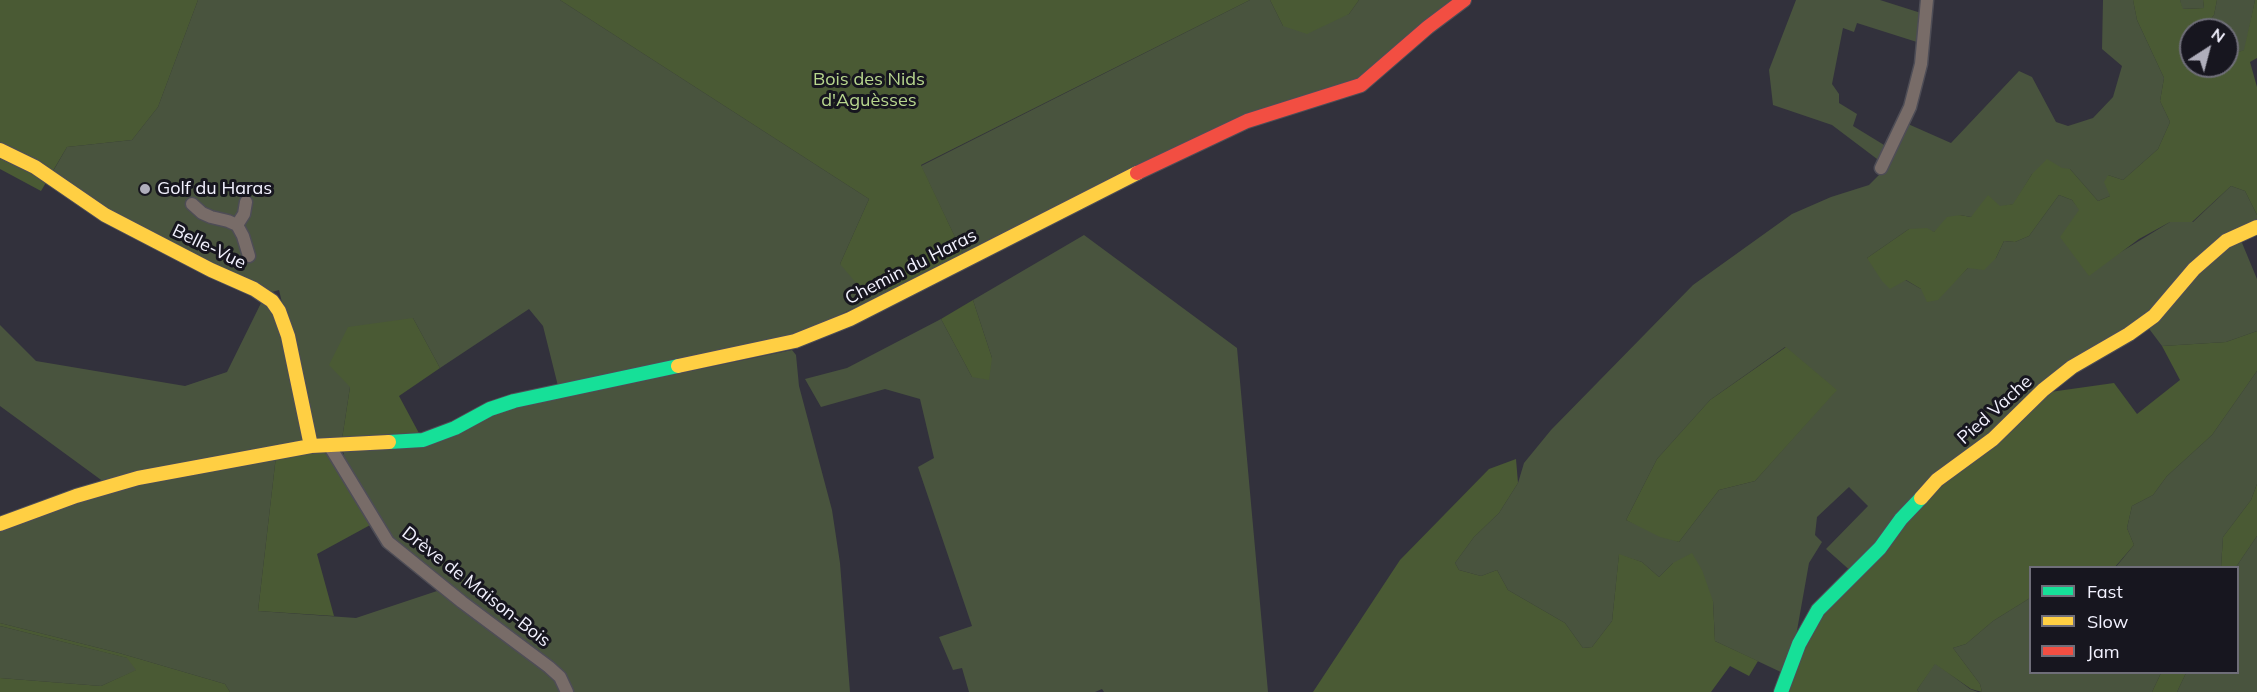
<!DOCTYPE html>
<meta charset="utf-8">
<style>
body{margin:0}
#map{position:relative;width:2257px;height:692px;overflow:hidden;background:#32313c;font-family:Mulish,sans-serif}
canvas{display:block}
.legend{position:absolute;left:2029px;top:566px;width:210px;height:108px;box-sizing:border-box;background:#17161f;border:2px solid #6f6e79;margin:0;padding:8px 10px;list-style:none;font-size:18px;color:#f3f2ff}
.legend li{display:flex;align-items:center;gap:12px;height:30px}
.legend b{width:30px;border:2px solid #6f6e79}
.north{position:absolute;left:2179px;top:18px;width:60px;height:60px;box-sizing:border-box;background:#17161f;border:2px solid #6f6e79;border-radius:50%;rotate:36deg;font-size:16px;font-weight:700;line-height:24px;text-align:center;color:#f3f2ff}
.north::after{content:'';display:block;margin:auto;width:21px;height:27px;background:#afaebb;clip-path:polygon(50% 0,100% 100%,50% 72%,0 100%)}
</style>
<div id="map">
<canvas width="2257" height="692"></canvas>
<ul class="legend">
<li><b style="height:8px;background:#16e098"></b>Fast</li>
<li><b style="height:8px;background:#ffcf43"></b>Slow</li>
<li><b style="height:8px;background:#f24e42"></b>Jam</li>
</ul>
<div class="north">N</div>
</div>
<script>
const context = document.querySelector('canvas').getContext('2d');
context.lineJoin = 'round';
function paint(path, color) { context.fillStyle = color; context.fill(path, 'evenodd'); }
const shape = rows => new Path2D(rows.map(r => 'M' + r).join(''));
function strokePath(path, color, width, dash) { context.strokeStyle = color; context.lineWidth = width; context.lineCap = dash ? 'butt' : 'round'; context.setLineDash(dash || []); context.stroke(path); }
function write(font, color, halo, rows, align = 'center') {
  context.font = font + ' Mulish,sans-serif'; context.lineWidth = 6; context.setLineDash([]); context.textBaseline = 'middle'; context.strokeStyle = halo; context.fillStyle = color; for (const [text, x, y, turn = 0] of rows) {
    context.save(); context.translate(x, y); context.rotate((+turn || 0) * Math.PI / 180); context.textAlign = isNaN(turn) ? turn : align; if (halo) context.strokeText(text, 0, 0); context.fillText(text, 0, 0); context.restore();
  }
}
const green = shape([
 [198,0,560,0,869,199,840,264,894,289,797,335,558,386,543,326,529,309,440,368,413,318,350,387,342,439,315,440,279,290,272,292,110,211,52,173,67,147,132,140,158,107],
 [1250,0,1270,0,1283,26,1349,14,1359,0,1455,0,1357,84,1241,120,964,256,921,166],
 [1796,0,1880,0,1921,13,1920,43,1857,23,1854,32,1843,28,1832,84,1839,94,1839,103,1857,114,1853,126,1889,148,1881,162,1832,125,1773,105,1769,70],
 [2103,0,2133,0,2137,20,2164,78,2160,101,2170,122,2158,149,2123,180,2108,175,2110,196,2098,201,2070,169,2032,174,2014,204,2000,207,1971,217,1960,215,1934,232,1909,229,1867,258,1921,289,1953,283,1968,268,1996,258,2004,241,2015,242,2029,236,2059,195,2072,200,2116,255,2170,222,2193,222,2231,186,2245,191,2257,215,2257,224,2155,310,2072,364,1853,573,1826,549,1868,506,1849,487,1817,517,1815,535,1822,542,1809,563,1793,653,1785,674,1715,641,1713,601,1673,563,1659,577,1642,562,1619,555,1612,621,1592,647,1583,648,1565,623,1508,590,1497,570,1481,576,1459,570,1455,563,1474,537,1499,513,1518,483,1524,463,1551,430,1693,285,1792,214,1831,197,1869,185,1885,169,1908,124,1951,143,2019,71,2032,77,2056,122,2068,126,2093,118,2113,97,2122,66,2102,49],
 [1785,347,1836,390,1755,481,1719,490,1679,542,1626,520,1657,459,1710,400],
 [2180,0,2203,0,2204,8,2182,9],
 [2217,0,2255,0,2245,50,2227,56,2227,30,2201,30,2214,15],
 [1084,235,1237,348,1268,692,1104,692,1102,689,1095,692,969,692,962,668,953,670,939,637,972,626,918,467,934,458,920,399,885,389,821,407,805,379,847,368,941,319,972,377,992,358,973,300],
 [2240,238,2257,279,2257,331,2226,342,2162,346,2147,326,2181,288],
 [262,301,273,313,282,335,304,444,108,485,0,406,0,325,36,361,185,386,227,372],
 [792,350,796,355,799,386,832,510,840,563,850,692,571,692,391,540,346,465,343,450,424,444,493,412],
 [2257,371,2257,484,2251,500,2223,537,2221,567,2115,568,2134,545,2127,528,2132,506,2153,495,2167,476,2212,435],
 [276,456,258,611,356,618,440,590,547,669,562,692,230,692,225,684,119,653,0,623,0,527,139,482],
 [2257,536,2257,692,2177,692,2186,673,2238,672,2238,568,2236,567],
 [2030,598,2030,672,2161,673,2152,692,1982,692,1980,684,1953,648,1966,644,1993,621],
 [0,626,128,658,137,670,101,686,0,678],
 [1935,663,1970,689,1978,692,1919,692,1917,690]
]);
const forest = shape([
 [0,0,198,0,158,107,132,140,67,147,41,191,0,169],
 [560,0,1250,0,921,165,964,256,894,289,862,290,840,264,869,199],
 [1270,0,1359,0,1349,14,1307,34,1283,26],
 [2133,0,2180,0,2183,9,2204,8,2203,0,2217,0,2214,15,2201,30,2191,30,2191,66,2227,66,2227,56,2244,50,2255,0,2257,0,2257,58,2250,62,2257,87,2257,215,2245,191,2231,186,2192,222,2170,222,2139,239,2089,276,2060,237,2079,210,2072,200,2059,195,2029,236,2015,242,2004,241,1996,258,1984,270,1968,268,1938,300,1927,302,1921,289,1906,280,1890,289,1882,281,1867,258,1909,229,1927,228,1934,232,1947,217,1960,215,1971,217,1988,195,2000,206,2013,204,2032,174,2047,159,2062,168,2070,169,2098,201,2110,196,2104,182,2108,175,2123,180,2158,149,2170,122,2160,101,2164,78,2137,20],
 [973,300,992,358,989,380,972,377,941,319],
 [413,318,440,368,399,396,421,437,342,439,350,387,329,365,348,327],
 [2257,331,2257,371,2212,435,2167,476,2153,495,2132,506,2127,528,2134,545,2115,567,2030,568,2030,598,1993,621,1966,644,1953,648,1980,684,1982,692,1971,689,1935,664,1917,690,1919,692,1781,692,1824,607,1934,488,2050,392,2114,383,2137,414,2180,380,2162,346,2226,342],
 [1786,347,1837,390,1755,481,1719,490,1679,542,1660,537,1626,520,1657,459,1710,400],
 [323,450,338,470,372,524,317,554,334,616,258,611,276,456],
 [1516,459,1518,483,1499,513,1474,537,1455,563,1459,570,1481,576,1497,570,1508,590,1565,623,1583,648,1592,647,1612,621,1619,554,1642,562,1659,577,1673,563,1692,553,1702,570,1713,601,1715,641,1758,661,1749,676,1730,666,1711,692,1313,692,1400,560,1489,469],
 [2257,484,2257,536,2236,567,2221,567,2223,537,2251,500],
 [0,623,119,653,225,684,230,692,0,692,0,678,101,686,136,670,127,658,0,626],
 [2161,673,2186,673,2177,692,2152,692]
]);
const street = shape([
 [1881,168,1910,107,1921,64,1927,0],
 [246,202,244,214,237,225,243,236,249,256],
 [192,204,202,213,211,217,228,221,237,225],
 [329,445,388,542,462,602,549,667,560,677,567,692]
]);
const fast = shape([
 [389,442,423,440,455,428,490,409,514,401,678,366],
 [1781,692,1799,644,1818,610,1880,548,1901,519,1921,498]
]);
const slow = shape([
 [0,150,35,167,105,215,211,270,254,289,272,301,279,311,288,336,311,446],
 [678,366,795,341,850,319,1137,173],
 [1921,498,1937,480,1993,439,2043,390,2072,367,2129,334,2154,316,2194,269,2226,241,2257,227],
 [0,524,76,496,138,478,311,446,389,442]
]);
const jam = shape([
 [1137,173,1247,121,1361,85,1428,27,1464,0]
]);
const markers = [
 [145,189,6,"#afaebb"]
];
const parkNames = [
 ["Bois des Nids",869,80],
 ["d'Aguèsses",869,101]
];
const poiNames = [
 ["Golf du Haras",157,189]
];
const streetNames = [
 ["Belle-Vue",209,247,26],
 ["Chemin du Haras",911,267,-27],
 ["Pied Vache",1995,410,-42],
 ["Drève de Maison-Bois",476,587,38]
];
paint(green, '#49543e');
paint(forest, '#4a5a34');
strokePath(street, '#4e4d56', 15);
strokePath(fast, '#4e4d56', 16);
strokePath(slow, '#4e4d56', 16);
strokePath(jam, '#4e4d56', 16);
strokePath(street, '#786c68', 12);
strokePath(fast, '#16e098', 14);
strokePath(slow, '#ffcf43', 14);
strokePath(jam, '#f24e42', 14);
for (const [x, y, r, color] of markers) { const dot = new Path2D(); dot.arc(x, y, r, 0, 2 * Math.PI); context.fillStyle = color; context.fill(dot); strokePath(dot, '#17161f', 2); }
write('18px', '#b8d78e', '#17161f', parkNames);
write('18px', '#f3f2ff', '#17161f', poiNames, 'left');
write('18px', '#f3f2ff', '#17161f', streetNames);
</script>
